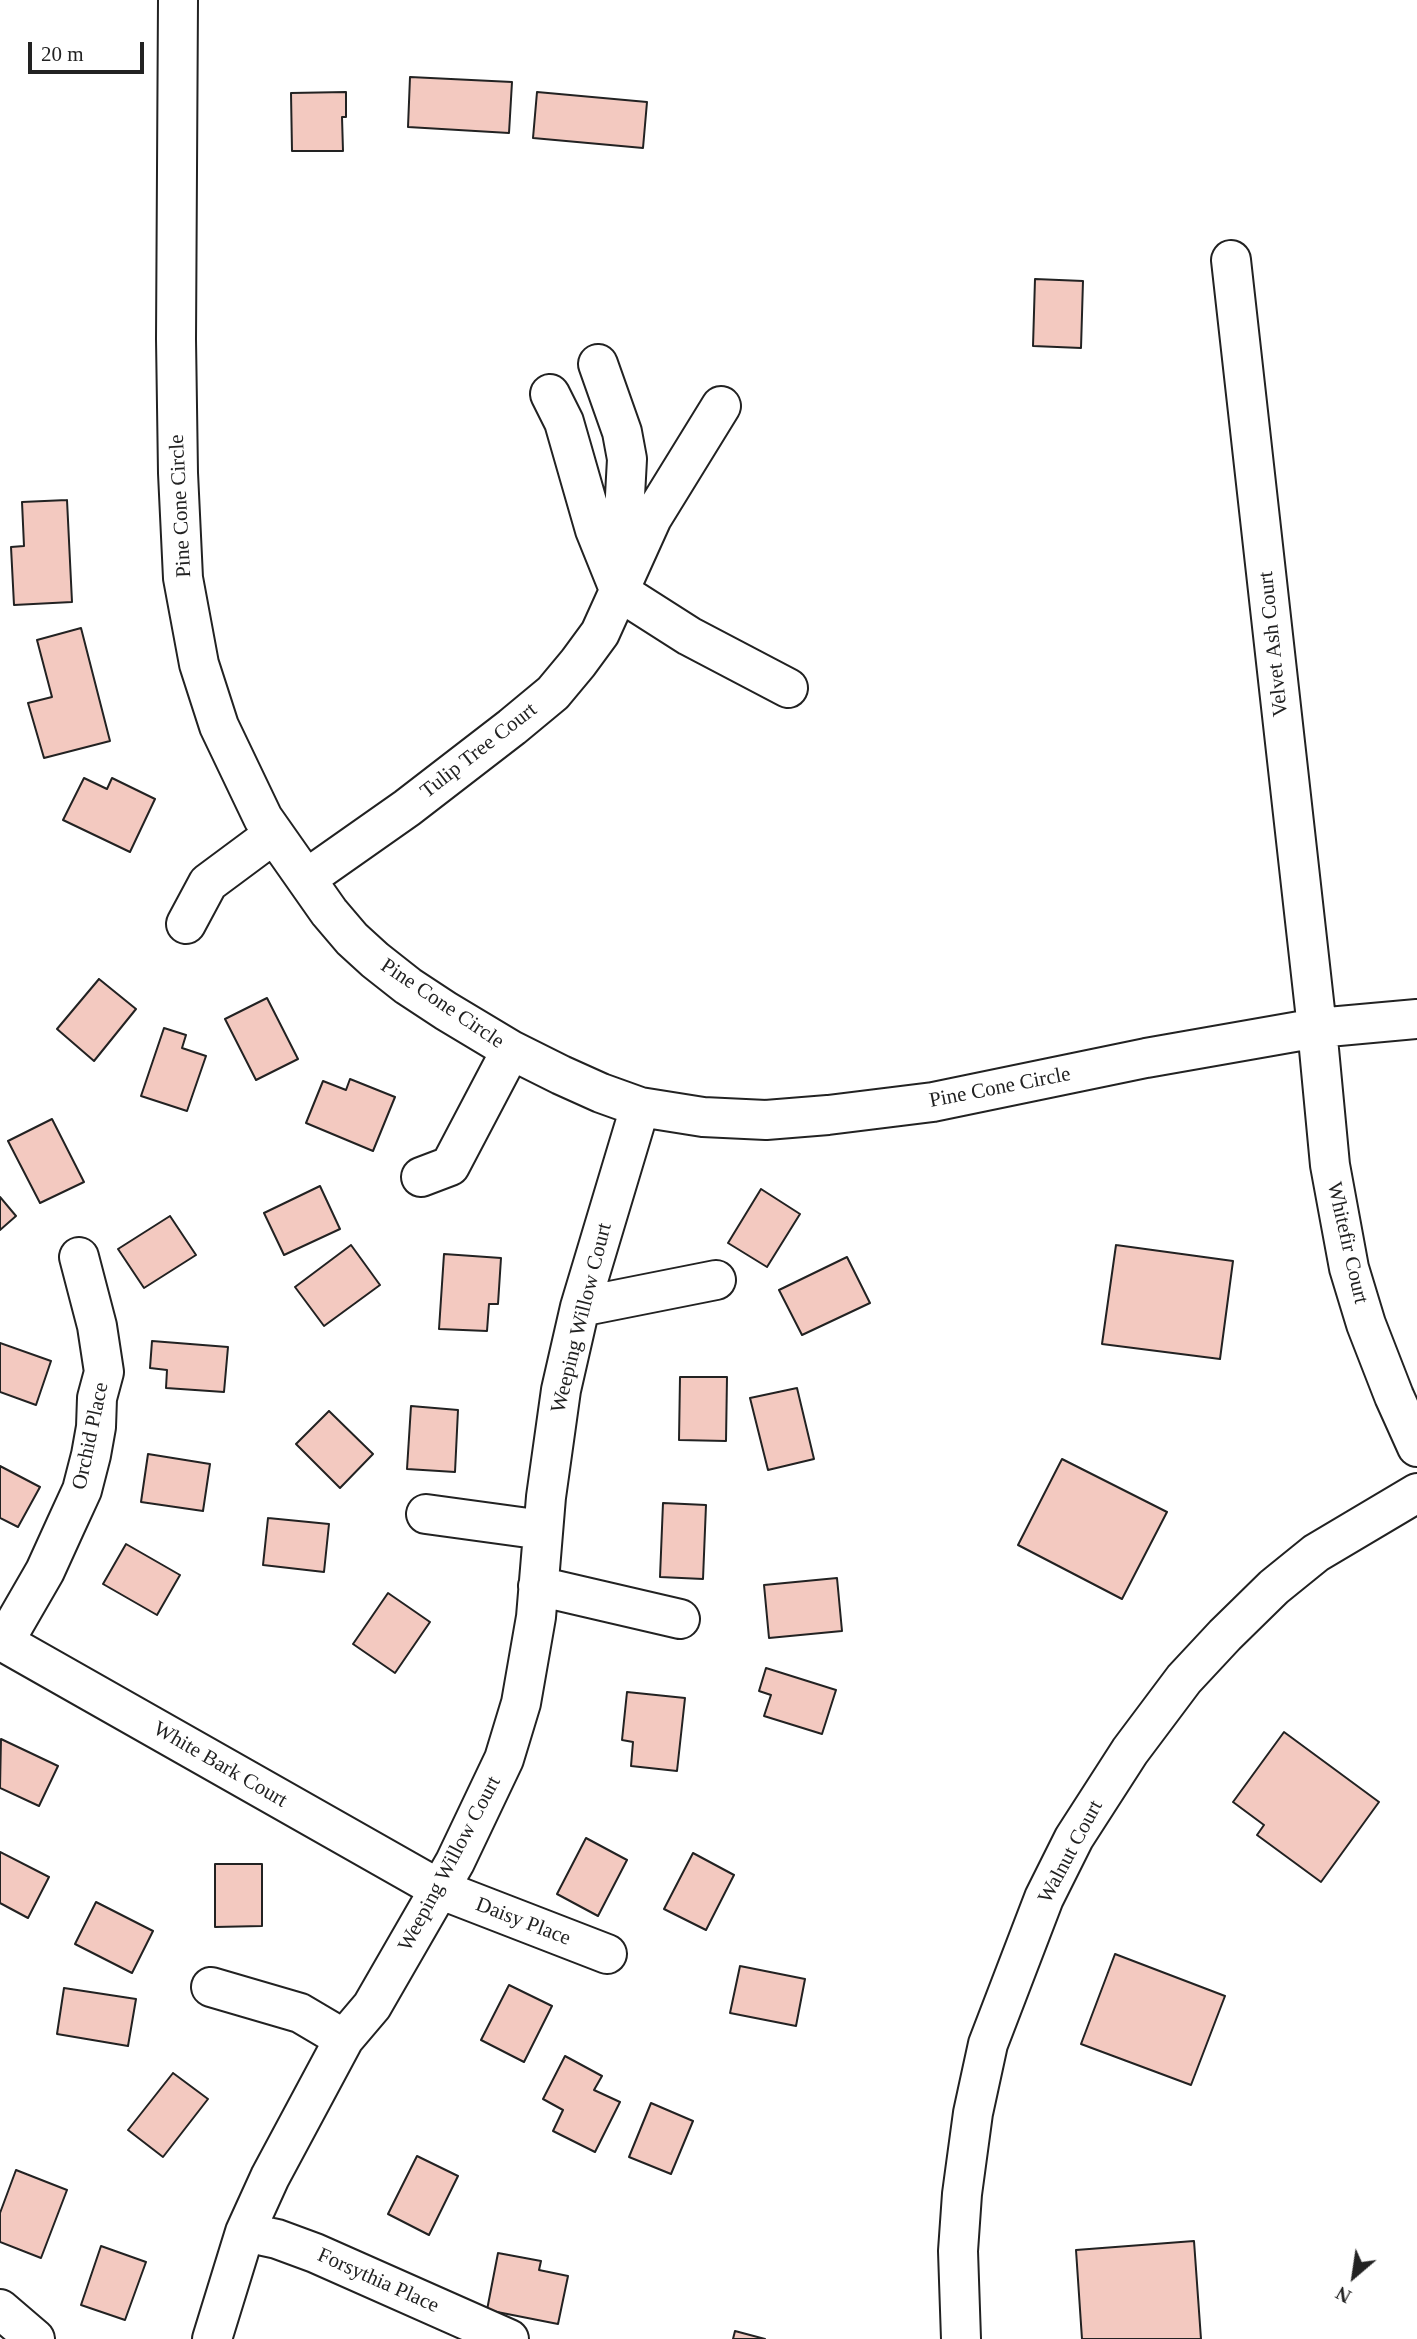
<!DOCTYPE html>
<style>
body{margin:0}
#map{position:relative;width:1417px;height:2339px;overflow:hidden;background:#fff;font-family:"Times New Roman",serif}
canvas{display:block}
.north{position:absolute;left:1319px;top:2241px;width:70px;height:70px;-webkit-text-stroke:5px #fff;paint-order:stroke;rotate:209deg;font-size:19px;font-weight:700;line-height:28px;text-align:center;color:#222}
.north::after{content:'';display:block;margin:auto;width:24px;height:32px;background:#222;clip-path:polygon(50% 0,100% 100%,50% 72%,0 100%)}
.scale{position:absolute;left:28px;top:42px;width:116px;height:32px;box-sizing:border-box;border:4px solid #222;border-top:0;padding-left:9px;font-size:21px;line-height:24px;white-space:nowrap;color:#222;-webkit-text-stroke:5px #fff;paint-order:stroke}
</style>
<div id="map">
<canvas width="1417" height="2339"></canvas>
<div class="north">N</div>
<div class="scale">20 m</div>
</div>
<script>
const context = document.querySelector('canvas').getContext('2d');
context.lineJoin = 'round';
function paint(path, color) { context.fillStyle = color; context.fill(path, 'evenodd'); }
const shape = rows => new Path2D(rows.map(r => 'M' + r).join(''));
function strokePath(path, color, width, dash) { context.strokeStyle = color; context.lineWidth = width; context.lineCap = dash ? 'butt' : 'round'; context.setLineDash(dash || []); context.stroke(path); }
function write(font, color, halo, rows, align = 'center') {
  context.font = font + ' "Times New Roman",serif'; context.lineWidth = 5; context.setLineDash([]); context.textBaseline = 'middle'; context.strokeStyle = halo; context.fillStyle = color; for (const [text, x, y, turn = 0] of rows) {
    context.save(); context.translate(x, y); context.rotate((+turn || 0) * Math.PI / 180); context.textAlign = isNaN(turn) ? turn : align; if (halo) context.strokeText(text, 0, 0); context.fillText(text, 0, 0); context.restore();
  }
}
const building = shape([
 [410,77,512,82,509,133,408,127,410,77],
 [346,92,346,117,342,117,343,151,292,151,291,93,346,92],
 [537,92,647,102,643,148,533,138,537,92],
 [1035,279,1083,281,1081,348,1033,346,1035,279],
 [67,500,72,602,14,605,11,547,24,546,22,502,67,500],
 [81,628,110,741,44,758,28,703,52,697,37,640,81,628],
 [84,778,107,789,112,778,155,799,130,852,63,820,84,778],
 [99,979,136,1009,94,1061,57,1029,99,979],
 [267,998,298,1059,256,1080,225,1019,267,998],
 [164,1028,186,1035,182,1048,206,1056,187,1111,141,1096,164,1028],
 [350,1079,395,1097,373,1151,306,1123,323,1081,346,1090,350,1079],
 [52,1119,84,1182,40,1203,8,1141,52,1119],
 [320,1186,340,1229,284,1255,264,1213,320,1186],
 [761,1189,800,1214,767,1267,728,1243,761,1189],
 [0,1197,16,1216,0,1230,0,1197],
 [170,1216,196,1255,144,1288,118,1249,170,1216],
 [351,1245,380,1285,324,1326,295,1287,351,1245],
 [1116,1245,1233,1261,1220,1359,1102,1344,1116,1245],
 [444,1254,501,1258,498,1304,489,1304,487,1331,439,1329,444,1254],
 [847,1257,870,1303,802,1335,779,1290,847,1257],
 [152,1341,228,1347,224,1392,166,1388,167,1370,150,1368,152,1341],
 [0,1343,51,1361,36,1405,0,1392,0,1343],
 [680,1377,727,1377,726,1441,679,1440,680,1377],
 [797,1388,814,1459,768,1470,750,1398,797,1388],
 [411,1406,458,1410,455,1472,407,1469,411,1406],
 [329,1411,373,1454,340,1488,296,1444,329,1411],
 [148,1454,210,1464,203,1511,141,1502,148,1454],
 [1062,1459,1167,1512,1122,1599,1018,1545,1062,1459],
 [0,1466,40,1487,18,1527,0,1518,0,1466],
 [663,1503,706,1505,703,1579,660,1577,663,1503],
 [268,1518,329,1524,324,1572,263,1565,268,1518],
 [126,1544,180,1575,157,1615,103,1584,126,1544],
 [837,1578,842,1631,769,1638,764,1585,837,1578],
 [388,1593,430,1622,395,1673,353,1644,388,1593],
 [766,1668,836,1690,822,1734,764,1716,771,1695,759,1691,766,1668],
 [627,1692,685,1698,677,1771,631,1766,633,1742,622,1740,627,1692],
 [1284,1732,1379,1802,1321,1882,1257,1835,1264,1825,1233,1802,1284,1732],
 [1,1739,58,1766,39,1806,0,1788,1,1739],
 [586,1838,627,1860,598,1916,557,1894,586,1838],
 [0,1852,49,1877,28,1918,0,1903,0,1852],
 [693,1853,734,1875,706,1930,664,1909,693,1853],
 [215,1864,262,1864,262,1926,215,1927,215,1864],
 [96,1902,153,1931,132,1973,75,1944,96,1902],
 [1115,1954,1225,1996,1191,2085,1081,2044,1115,1954],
 [740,1966,805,1979,796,2026,730,2013,740,1966],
 [509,1985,552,2006,524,2062,481,2040,509,1985],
 [64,1988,136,1999,128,2046,57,2034,64,1988],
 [565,2056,602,2076,594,2090,620,2102,595,2152,553,2131,563,2110,543,2099,565,2056],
 [173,2073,208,2099,163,2157,128,2130,173,2073],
 [651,2103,693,2121,671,2174,629,2157,651,2103],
 [417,2156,458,2176,429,2235,388,2214,417,2156],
 [16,2170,67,2190,41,2258,0,2242,0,2213,16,2170],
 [1194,2241,1201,2339,1082,2339,1076,2250,1194,2241],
 [101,2246,146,2262,125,2320,81,2305,101,2246],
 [498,2253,541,2261,539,2270,568,2276,558,2324,487,2310,498,2253],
 [735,2331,765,2339,733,2339,735,2331]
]);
const minor = shape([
 [178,0,176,339,178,473,183,578,199,664,219,726,263,818,329,912,352,939,375,960,408,986,446,1011,511,1050,561,1075,601,1093,640,1107,703,1117,766,1120,828,1115,933,1102,1146,1058,1317,1028,1417,1019],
 [1231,260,1317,1028,1330,1165,1349,1268,1366,1324,1394,1396,1417,1447],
 [598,364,622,432,627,459,621,569],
 [550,394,564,422,595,530,620,592,689,636,788,688],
 [306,879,407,808,512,727,553,693,578,663,600,633,652,518,721,406],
 [186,924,208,883,274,834],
 [421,1177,450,1166,511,1050],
 [580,1307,716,1280],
 [426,1514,543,1530],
 [538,1586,680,1619],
 [0,1640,439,1889,607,1954],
 [4,1642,45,1571,65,1527,82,1490,91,1455,96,1427,97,1398,104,1372,97,1326,79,1257],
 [211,1987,300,2013,344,2039],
 [245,2232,277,2239,315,2253,509,2339],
 [0,2309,35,2339],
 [212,2339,245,2232,270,2177,344,2039,372,2006,455,1862,504,1759,521,1703,536,1617,546,1497,561,1390,580,1307,640,1107],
 [961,2339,958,2251,962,2194,973,2113,988,2044,1044,1898,1074,1838,1130,1751,1184,1679,1225,1635,1274,1587,1316,1553,1417,1493]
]);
const streetNames = [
 ["Pine Cone Circle",181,506,-93],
 ["Velvet Ash Court",1274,644,-96],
 ["Tulip Tree Court",479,751,-38],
 ["Pine Cone Circle",442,1004,34],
 ["Pine Cone Circle",1000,1088,-11],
 ["Whitefir Court",1347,1243,77],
 ["Weeping Willow Court",582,1318,-76],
 ["Orchid Place",91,1436,-78],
 ["White Bark Court",220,1765,30],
 ["Walnut Court",1071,1852,-62],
 ["Weeping Willow Court",450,1864,-62],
 ["Daisy Place",523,1922,21],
 ["Forsythia Place",378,2281,24]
];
paint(building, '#f3c9c0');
strokePath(building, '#222', 2);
strokePath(minor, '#222', 42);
strokePath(minor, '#fff', 38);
write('21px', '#222', '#fff', streetNames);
</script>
